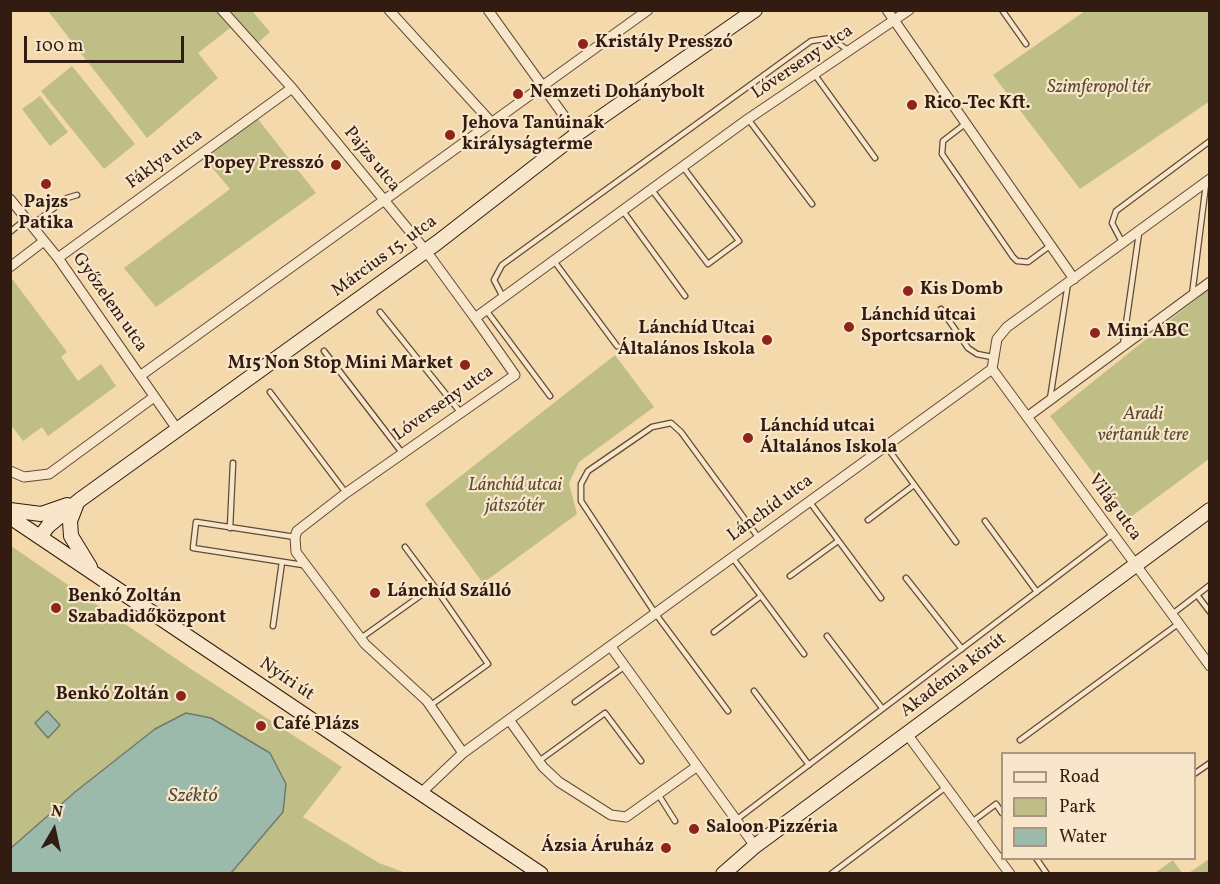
<!DOCTYPE html>
<meta charset="utf-8">
<style>
body{margin:0}
#map{position:relative;width:1220px;height:884px;overflow:hidden;background:#f4d9ad;font-family:Vollkorn,serif}
canvas{display:block}
.frame{position:absolute;inset:0;border:12px solid #321b10;pointer-events:none}
.legend{position:absolute;left:1001px;top:752px;width:195px;height:108px;box-sizing:border-box;background:#f8e6ca;border:2px solid #a99580;margin:0;padding:8px 10px;list-style:none;font-size:18px;color:#321b10}
.legend li{display:flex;align-items:center;gap:12px;height:30px}
.legend b{width:30px;border:2px solid #a99580}
.north{position:absolute;left:24px;top:800px;width:60px;height:60px;-webkit-text-stroke:4px #f8e6ca;paint-order:stroke;rotate:9deg;font-size:16px;font-weight:700;line-height:24px;text-align:center;color:#321b10}
.north::after{content:'';display:block;margin:auto;width:21px;height:27px;background:#321b10;clip-path:polygon(50% 0,100% 100%,50% 72%,0 100%)}
.scale{position:absolute;left:24px;top:36px;width:160px;height:27px;box-sizing:border-box;border:3px solid #321b10;border-top:0;padding-left:8px;font-size:18px;line-height:21px;white-space:nowrap;color:#321b10;-webkit-text-stroke:4px #f8e6ca;paint-order:stroke}
</style>
<div id="map">
<canvas width="1220" height="884"></canvas>
<div class="frame"></div>
<ul class="legend">
<li><b style="height:8px;background:#f8e6ca"></b>Road</li>
<li><b style="height:16px;background:#bfbe87"></b>Park</li>
<li><b style="height:16px;background:#9cbaab"></b>Water</li>
</ul>
<div class="north">N</div>
<div class="scale">100 m</div>
</div>
<script>
const context = document.querySelector('canvas').getContext('2d');
context.lineJoin = 'round';
function paint(path, color) { context.fillStyle = color; context.fill(path, 'evenodd'); }
const shape = rows => new Path2D(rows.map(r => 'M' + r).join(''));
function strokePath(path, color, width, dash) { context.strokeStyle = color; context.lineWidth = width; context.lineCap = dash ? 'butt' : 'round'; context.setLineDash(dash || []); context.stroke(path); }
function write(font, color, halo, rows, align = 'center') {
  context.font = font + ' Vollkorn,serif'; context.lineWidth = 4.5; context.setLineDash([]); context.textBaseline = 'middle'; context.strokeStyle = halo; context.fillStyle = color; for (const [text, x, y, turn = 0] of rows) {
    context.save(); context.translate(x, y); context.rotate((+turn || 0) * Math.PI / 180); context.textAlign = isNaN(turn) ? turn : align; if (halo) context.strokeText(text, 0, 0); context.fillText(text, 0, 0); context.restore();
  }
}
const green = shape([
 [48,11,252,11,270,32,251,49,230,28,198,53,218,78,147,138],
 [1085,11,1209,11,1210,101,1080,189,993,75],
 [72,66,135,144,104,169,41,91],
 [40,96,68,132,50,146,22,109],
 [257,118,316,193,156,307,124,268,230,189,204,158],
 [10,276,67,352,61,357,78,381,101,364,116,386,48,436,42,427,23,441,11,425],
 [1209,289,1209,459,1128,519,1050,416],
 [615,355,654,407,579,462,569,483,577,514,483,583,425,504],
 [11,546,191,669,342,767,303,817,379,863,406,873,231,873,283,812,11,848],
 [1209,859,1209,873,1189,873],
 [1173,860,1182,873,1155,873]
]);
const water = shape([
 [47,711,60,725,48,738,35,723,47,711],
 [186,713,211,718,270,753,286,784,283,812,231,873,11,873,11,848,75,792,155,729,186,713]
]);
const lane = shape([
 [1002,10,1026,44],
 [815,75,875,158],
 [748,119,812,204],
 [965,124,943,141,942,154,1013,257,1017,261,1028,262,1051,245],
 [652,190,708,264,739,241,683,167],
 [623,211,685,296],
 [32,225,67,198,77,195],
 [10,232,26,219],
 [1122,242,1112,223,1116,211,1210,141],
 [554,261,617,346],
 [1192,295,1206,184],
 [503,297,494,280,502,265,811,41,831,38,849,51],
 [941,309,968,348,977,354,992,357],
 [486,310,550,396],
 [380,312,461,413],
 [1123,345,1139,233],
 [324,351,403,454],
 [270,392,346,493],
 [1050,399,1068,283],
 [886,446,956,542],
 [809,501,881,598],
 [868,520,914,485],
 [985,521,1037,592],
 [230,528,233,463],
 [295,537,196,522,193,548,303,565],
 [405,547,434,586],
 [732,557,804,654],
 [790,576,838,541],
 [906,578,962,649],
 [1197,595,1210,612],
 [1171,615,1210,585],
 [273,626,282,562],
 [714,632,761,596],
 [827,636,882,708],
 [361,638,434,586,488,664,431,705],
 [754,691,809,765],
 [575,702,624,667],
 [728,711,655,613,581,501,581,484,588,471,652,427,671,423,681,432,758,537],
 [1020,740,1178,624],
 [539,761,605,713,641,761],
 [1194,774,1210,763],
 [658,794,675,821],
 [736,820,1113,534],
 [972,822,996,804,1002,813],
 [1036,858,1047,874],
 [831,874,946,787]
]);
const street = shape([
 [222,10,292,88,426,251,475,318],
 [389,10,492,123],
 [488,10,577,134],
 [887,10,1074,279],
 [10,199,58,258,177,429],
 [58,258,292,88],
 [10,267,44,241],
 [992,369,1210,666],
 [992,369,997,339,1007,327,1210,179],
 [140,376,648,10],
 [1027,417,1210,282],
 [10,471,24,477,49,474,154,397],
 [611,647,755,846],
 [510,721,543,767,559,782,611,815,626,817,696,767],
 [907,734,1010,874],
 [463,753,427,701,365,644,296,552,295,537,297,531,346,493,515,375,475,318,748,119,909,10],
 [421,793,463,753,992,369]
]);
const secondary = shape([
 [77,503,70,521,71,536,90,567],
 [10,510,41,514,67,505],
 [10,517,541,874],
 [40,537,48,526,81,499,438,242,577,134,755,10],
 [723,874,755,846,1210,510]
]);
const markers = [
 [583,44,6,"#8f2418"],
 [518,94,6,"#8f2418"],
 [912,105,6,"#8f2418"],
 [450,135,6,"#8f2418"],
 [336,165,6,"#8f2418"],
 [46,184,6,"#8f2418"],
 [908,291,6,"#8f2418"],
 [849,327,6,"#8f2418"],
 [1095,333,6,"#8f2418"],
 [767,340,6,"#8f2418"],
 [465,365,6,"#8f2418"],
 [748,438,6,"#8f2418"],
 [375,593,6,"#8f2418"],
 [56,608,6,"#8f2418"],
 [181,696,6,"#8f2418"],
 [261,726,6,"#8f2418"],
 [694,829,6,"#8f2418"],
 [666,848,6,"#8f2418"]
];
const poiNames = [
 ["Kristály Presszó",595,44],
 ["Nemzeti Dohánybolt",530,94],
 ["Rico-Tec Kft.",924,105],
 ["Jehova Tanúinak",462,125],
 ["királyságterme",462,146],
 ["Popey Presszó",324,165,"right"],
 ["Pajzs",46,204,"center"],
 ["Patika",46,225,"center"],
 ["Kis Domb",920,291],
 ["Lánchíd utcai",861,317],
 ["Sportcsarnok",861,338],
 ["Lánchíd Utcai",755,330,"right"],
 ["Általános Iskola",755,351,"right"],
 ["Mini ABC",1107,333],
 ["M15 Non Stop Mini Market",453,365,"right"],
 ["Lánchíd utcai",760,428],
 ["Általános Iskola",760,449],
 ["Lánchíd Szálló",387,593],
 ["Benkó Zoltán",68,598],
 ["Szabadidőközpont",68,619],
 ["Benkó Zoltán",169,696,"right"],
 ["Café Plázs",273,726],
 ["Saloon Pizzéria",706,829],
 ["Ázsia Áruház",654,848,"right"]
];
const streetNames = [
 ["Lóverseny utca",803,63,-34],
 ["Fáklya utca",165,160,-36],
 ["Pajzs utca",371,160,51],
 ["Március 15. utca",385,257,-36],
 ["Győzelem utca",109,303,55],
 ["Lóverseny utca",444,404,-35],
 ["Világ utca",1114,508,54],
 ["Lánchíd utca",771,509,-36],
 ["Akadémia körút",954,676,-37],
 ["Nyíri út",286,680,34]
];
const parkNames = [
 ["Szimferopol tér",1099,89],
 ["Aradi",1143,416],
 ["vértanúk tere",1143,437],
 ["Lánchíd utcai",515,487],
 ["játszótér",515,508]
];
const waterNames = [
 ["Széktó",193,797]
];
paint(green, '#bfbe87');
paint(water, '#9cbaab');
strokePath(water, '#727a6d', 1.5);
strokePath(lane, '#624a37', 7);
strokePath(street, '#624a37', 11);
strokePath(secondary, '#321b10', 16);
strokePath(lane, '#f8e6ca', 4.5);
strokePath(street, '#f8e6ca', 9);
strokePath(secondary, '#f8e6ca', 14);
for (const [x, y, r, color] of markers) { const dot = new Path2D(); dot.arc(x, y, r, 0, 2 * Math.PI); context.fillStyle = color; context.fill(dot); strokePath(dot, '#f8e6ca', 2); }
write('bold 18px', '#321b10', '#f8e6ca', poiNames, 'left');
write('18px', '#321b10', '#f8e6ca', streetNames);
write('italic 18px', '#5c4c34', '#f8e6ca', parkNames);
write('italic 20px', '#524b3e', '#f8e6ca', waterNames);
</script>
